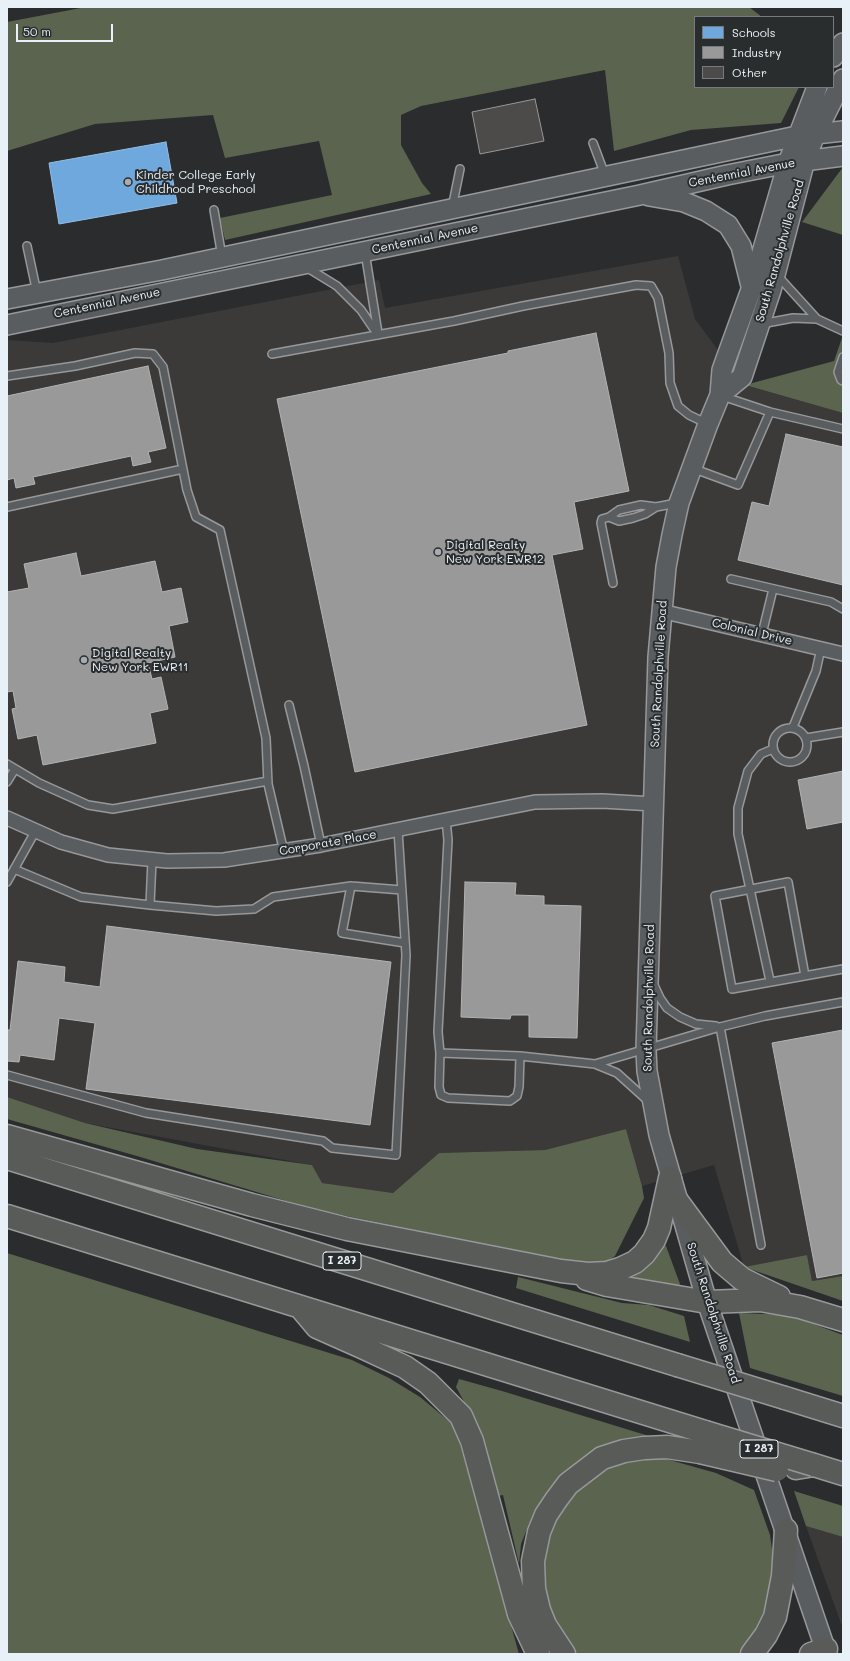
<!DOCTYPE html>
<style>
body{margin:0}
#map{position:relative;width:850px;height:1661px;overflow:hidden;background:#2b2c2d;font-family:Mali,sans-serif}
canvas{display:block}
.frame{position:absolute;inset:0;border:8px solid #e8f1f8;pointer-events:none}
.legend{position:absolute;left:694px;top:16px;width:140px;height:72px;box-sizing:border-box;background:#2a2d2e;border:1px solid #767b7f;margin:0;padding:5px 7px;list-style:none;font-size:12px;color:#e8f1f8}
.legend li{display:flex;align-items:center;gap:8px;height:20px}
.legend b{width:20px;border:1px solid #767b7f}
.scale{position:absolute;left:16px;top:24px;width:97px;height:18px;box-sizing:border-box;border:2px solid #e8f1f8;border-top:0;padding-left:5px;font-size:12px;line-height:14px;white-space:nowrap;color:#e8f1f8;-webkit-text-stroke:3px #2a2d2e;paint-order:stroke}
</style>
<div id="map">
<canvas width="850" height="1661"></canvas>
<div class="frame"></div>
<ul class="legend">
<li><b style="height:11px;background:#6fa8dc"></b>Schools</li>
<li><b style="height:11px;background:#999"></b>Industry</li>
<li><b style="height:11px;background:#4d4a4a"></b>Other</li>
</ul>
<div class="scale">50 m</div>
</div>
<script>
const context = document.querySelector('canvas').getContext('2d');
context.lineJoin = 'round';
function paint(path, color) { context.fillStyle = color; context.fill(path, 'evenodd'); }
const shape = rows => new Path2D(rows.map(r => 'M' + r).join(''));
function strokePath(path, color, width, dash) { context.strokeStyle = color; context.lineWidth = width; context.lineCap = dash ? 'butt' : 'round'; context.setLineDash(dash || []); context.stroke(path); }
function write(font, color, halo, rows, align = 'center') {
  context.font = font + ' Mali,sans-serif'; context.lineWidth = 4; context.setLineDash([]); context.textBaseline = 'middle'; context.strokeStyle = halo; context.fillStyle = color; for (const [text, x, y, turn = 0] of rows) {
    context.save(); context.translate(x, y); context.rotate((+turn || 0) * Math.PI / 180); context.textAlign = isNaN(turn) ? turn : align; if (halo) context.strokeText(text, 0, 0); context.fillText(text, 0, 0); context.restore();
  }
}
const built = shape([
 [678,256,695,319,744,385,843,413,843,1276,812,1281,807,1255,744,1267,714,1165,642,1186,626,1129,545,1150,439,1153,393,1193,321,1183,312,1165,85,1123,7,1097,7,340,53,343,379,280,385,308],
 [806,1526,843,1537,843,1629]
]);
const green = shape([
 [86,7,749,7,762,17,695,17,695,87,799,87,781,123,691,130,614,151,605,70,421,106,401,115,401,145,422,183,431,194,225,240,220,218,332,195,319,141,225,158,213,115,95,124,7,151,7,22],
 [843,167,843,235,802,222],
 [843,335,843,413,745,385,834,361],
 [7,1097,85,1123,197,1149,312,1165,322,1183,393,1193,439,1153,545,1150,626,1129,642,1186,644,1198,615,1256,604,1264,591,1266,313,1209,137,1156,7,1119],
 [664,1245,666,1246,680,1284,678,1287,614,1278,653,1258],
 [7,1253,352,1360,389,1378,420,1397,455,1426,519,1654,7,1654],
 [807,1255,812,1281,843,1276,843,1301,744,1267],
 [518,1277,622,1303,649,1305,684,1316,690,1342,516,1288],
 [739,1313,789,1315,843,1335,843,1396,750,1368],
 [459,1379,502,1391,662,1440,621,1444,534,1525,529,1524,521,1544,519,1564,503,1495,498,1496,479,1429,456,1387],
 [659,1457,716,1473,754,1490,770,1535,776,1578,773,1603,745,1650,740,1654,578,1654,567,1644,544,1602,541,1575,545,1541,557,1512,578,1487,603,1469,629,1459],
 [794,1491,843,1506,843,1537,806,1526]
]);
const schools = shape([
 [166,142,177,203,59,224,49,163,166,142]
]);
const industry = shape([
 [596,333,629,491,574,502,583,549,552,555,587,725,355,772,277,399,508,353,508,351,596,333],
 [148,366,166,448,148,452,151,462,133,466,131,456,33,477,35,484,16,488,14,478,7,480,7,396,148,366],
 [786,434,843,447,843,585,738,560,752,502,769,506,786,434],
 [76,553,81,576,155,561,162,592,181,588,188,622,169,626,175,657,148,663,152,679,161,677,168,709,150,713,156,743,43,765,37,735,18,739,12,709,16,708,13,691,7,692,7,592,29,588,24,564,76,553],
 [843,771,843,822,807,829,798,780,843,771],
 [465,882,516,883,515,895,544,896,544,905,581,906,577,1038,529,1037,529,1015,511,1015,510,1019,461,1017,465,882],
 [107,926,391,962,370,1125,86,1089,95,1023,59,1018,54,1060,20,1055,19,1062,7,1061,7,1030,10,1030,18,961,65,967,64,982,100,987,107,926],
 [843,1030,843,1273,817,1278,772,1043,843,1030]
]);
const building = shape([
 [535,99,544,141,480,154,472,112,535,99]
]);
const lane = shape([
 [593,143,605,175],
 [452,208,460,169],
 [214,210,222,257],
 [27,246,37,293],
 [365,252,378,333],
 [306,267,337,286,361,310,378,335],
 [777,275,817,319],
 [761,324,793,318,817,319,843,331],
 [272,354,454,321,523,306,636,285,651,286,658,298,669,353,670,383,678,406,689,415,708,424],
 [843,357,838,372,841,380,843,381],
 [7,376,75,366,135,353,153,354,163,367,187,490,196,517,220,530,266,738,268,784,284,852],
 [722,396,770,412,843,429],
 [692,468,738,485,770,412],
 [7,507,183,469],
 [656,507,645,514,633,518,619,521,609,517,619,510,641,505,656,507,677,503],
 [609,517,602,519,601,523,613,583],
 [731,579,831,602,843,609],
 [762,634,773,589],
 [289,705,304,766,321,845],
 [793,727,816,671,821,648],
 '773 745a17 17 0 1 1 34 0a17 17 0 1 1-34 0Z',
 [806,738,843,732],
 [7,764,39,783,88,805,113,809,268,781],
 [7,782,15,769],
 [446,819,448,840,438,1032,440,1053,520,1056,595,1064,617,1073,648,1101],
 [14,869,81,897,150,905,216,911,254,909,273,897,351,886,402,890],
 [7,882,36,830],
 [351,886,342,933,405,943],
 [150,905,152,860],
 [805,976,788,882,715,896,732,989,843,969],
 [770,981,738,834,738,808,748,771,761,754,773,749],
 [654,985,660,998,667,1008,680,1017,696,1024,716,1026],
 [720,1027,761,1245],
 [440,1053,439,1087,441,1095,448,1098,510,1101,517,1096,519,1087,520,1056],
 [595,1064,720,1027,765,1016,843,1002],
 [7,1075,146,1113,323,1141,332,1148,396,1155,406,955,398,830]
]);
const street = shape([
 [661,611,843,654],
 [7,818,61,842,108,855,167,861,224,860,321,845,535,802,602,801,654,804]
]);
const secondary = shape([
 [833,57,843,43],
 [817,87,788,163,752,287,722,370,720,395,708,424,679,503,672,535,666,567,658,657,646,1050,647,1071,659,1135,707,1302,827,1654],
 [649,196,684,202,706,211,728,225,741,246,751,286],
 [7,299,162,270,797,136,843,131],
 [7,325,640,195,727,175,788,163,843,156],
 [720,395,742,377,771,290,805,160,815,135,843,79]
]);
const highway = shape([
 [7,1136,252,1205,347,1229,561,1271,588,1274,607,1273,620,1269,635,1262,644,1254,654,1240,659,1228,670,1178],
 [7,1158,677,1365],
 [677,1201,722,1262,742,1279,779,1297],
 [7,1216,705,1432],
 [587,1279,607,1285,707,1302,760,1300,800,1307,843,1320],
 [301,1308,317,1327,362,1347,405,1367,428,1383,461,1416,472,1441,519,1614,538,1654],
 [785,1398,843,1416],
 [796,1468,814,1465,843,1474],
 [564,1654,545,1625,539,1610,534,1589,533,1561,539,1532,546,1515,556,1500,568,1484,602,1458,624,1451,644,1448,667,1447,700,1452],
 [752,1654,766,1635,775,1617,783,1576,786,1530],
 [811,1654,826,1649]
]);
const highwayBridge = shape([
 [677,1365,785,1398],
 [705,1432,814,1465],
 [700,1452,777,1470]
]);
const markers = [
 [128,182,4,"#a6acb1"],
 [438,552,4,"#a6acb1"],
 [84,660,4,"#a6acb1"]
];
const shields = [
 [342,1261,38],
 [759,1449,38]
];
const shieldNames = [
 ["I 287",342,1261],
 ["I 287",759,1449]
];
const streetNames = [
 ["Centennial Avenue",742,173,-11],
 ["Centennial Avenue",425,239,-12],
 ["South Randolphville Road",780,251,-74],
 ["Centennial Avenue",107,303,-12],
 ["Colonial Drive",752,632,13],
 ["South Randolphville Road",659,674,-87],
 ["Corporate Place",328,843,-10],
 ["South Randolphville Road",649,998,-89],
 ["South Randolphville Road",713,1313,72]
];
const poiNames = [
 ["Kinder College Early",136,175],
 ["Childhood Preschool",136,189],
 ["Digital Realty",446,545],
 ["New York EWR12",446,559],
 ["Digital Realty",92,653],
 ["New York EWR11",92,667]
];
paint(built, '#3c3a39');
paint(green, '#5b644f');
paint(schools, '#6fa8dc');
strokePath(schools, '#93bee4', 1);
paint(industry, '#999');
strokePath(industry, '#b1b3b6', 1);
paint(building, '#4d4a4a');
strokePath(building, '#96989a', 1);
strokePath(lane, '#96989a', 10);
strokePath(street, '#96989a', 16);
strokePath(secondary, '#96989a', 22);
strokePath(highway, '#96989a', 25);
strokePath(lane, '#5a5d60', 7);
strokePath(street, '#5a5d60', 13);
strokePath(secondary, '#5a5d60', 19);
strokePath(highway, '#585b58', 22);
strokePath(highwayBridge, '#96989a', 25, []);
strokePath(highwayBridge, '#585b58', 22);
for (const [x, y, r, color] of markers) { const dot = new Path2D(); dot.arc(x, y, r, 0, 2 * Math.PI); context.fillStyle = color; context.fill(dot); strokePath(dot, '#2a2d2e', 1.5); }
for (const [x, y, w] of shields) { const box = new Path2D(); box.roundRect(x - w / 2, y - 9, w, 18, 3); context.fillStyle = '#2a2d2e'; context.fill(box); strokePath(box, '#e8f1f8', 1); }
write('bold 11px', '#e8f1f8', null, shieldNames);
write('12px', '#e8f1f8', '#2a2d2e', streetNames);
write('12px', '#e8f1f8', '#2a2d2e', poiNames, 'left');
</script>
